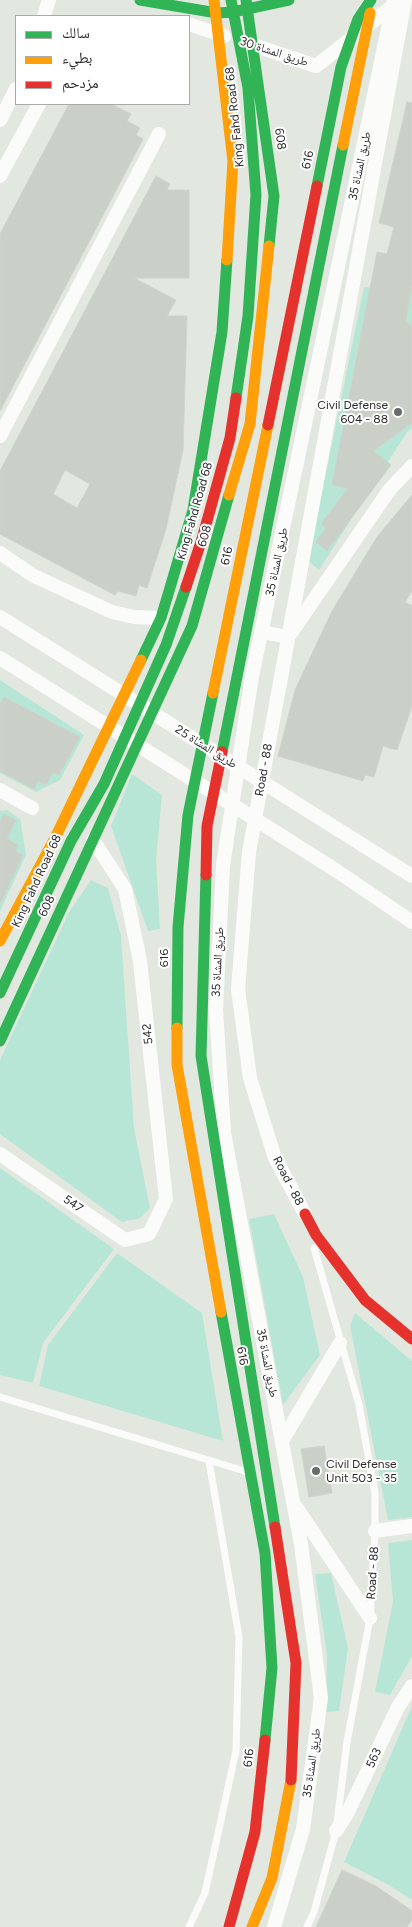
<!DOCTYPE html>
<meta charset="utf-8">
<style>
body{margin:0}
#map{position:relative;width:412px;height:1927px;overflow:hidden;background:#e2e8df;font-family:Figtree,"Noto Naskh Arabic",sans-serif}
canvas{display:block}
.legend{position:absolute;left:15px;top:15px;width:175px;height:90px;box-sizing:border-box;background:#fff;border:1px solid #aaa;margin:0;padding:6px 9px;list-style:none;font-size:15px;color:#2a2a2a}
.legend li{display:flex;align-items:center;gap:10px;height:25px}
.legend b{width:25px;border:1px solid #aaa}
</style>
<div id="map">
<canvas width="412" height="1927"></canvas>
<ul class="legend">
<li><b style="height:6px;background:#30b455"></b>سالك</li>
<li><b style="height:6px;background:#ff9f0a"></b>بطيء</li>
<li><b style="height:6px;background:#e5322d"></b>مزدحم</li>
</ul>
</div>
<script>
const context = document.querySelector('canvas').getContext('2d');
context.lineJoin = 'round';
function paint(path, color) { context.fillStyle = color; context.fill(path, 'evenodd'); }
const shape = rows => new Path2D(rows.map(r => 'M' + r).join(''));
function strokePath(path, color, width, dash) { context.strokeStyle = color; context.lineWidth = width; context.lineCap = dash ? 'butt' : 'round'; context.setLineDash(dash || []); context.stroke(path); }
function write(font, color, halo, rows, align = 'center') {
  context.font = font + ' Figtree,"Noto Naskh Arabic",sans-serif'; context.lineWidth = 4; context.setLineDash([]); context.textBaseline = 'middle'; context.strokeStyle = halo; context.fillStyle = color; for (const [text, x, y, turn = 0] of rows) {
    context.save(); context.translate(x, y); context.rotate((+turn || 0) * Math.PI / 180); context.textAlign = isNaN(turn) ? turn : align; if (halo) context.strokeText(text, 0, 0); context.fillText(text, 0, 0); context.restore();
  }
}
const green = shape([
 [412,285,412,428,407,432,319,570,308,561,364,287,407,291],
 [0,680,84,735,60,780,36,792,0,773],
 [132,774,162,795,156,860,160,929,148,931,111,826],
 [7,810,20,819,26,855,0,911,0,811],
 [91,880,108,888,121,936,134,1128,150,1208,140,1218,122,1222,0,1134,0,1060,69,912],
 [0,1168,114,1249,43,1343,33,1383,0,1375],
 [274,1214,303,1277,320,1355,283,1405,249,1219],
 [117,1253,202,1313,223,1441,39,1386,48,1345],
 [355,1313,412,1361,412,1517,388,1520,350,1326],
 [412,1540,412,1656,390,1695,375,1692,393,1601,388,1543],
 [331,1573,348,1648,339,1711,326,1712,327,1655,315,1574],
 [412,1706,412,1900,389,1885,344,1862]
]);
const building = shape([
 [407,102,412,103,412,285,406,320,412,328,412,423,373,451,391,465,327,551,316,542,326,528,321,524,348,488,332,485,377,252,387,254,394,227,379,223,407,102],
 [69,104,111,104,131,114,127,121,140,128,136,135,143,139,0,411,0,234,69,104],
 [156,176,170,184,167,190,189,190,189,278,134,278,176,300,167,316,187,316,183,450,166,529,147,588,139,585,136,596,118,591,115,595,0,534,0,471,156,176],
 [65,470,90,484,77,508,53,494,65,470],
 [412,495,412,591,405,602,412,606,412,706,397,750,383,746,374,777,365,775,363,781,278,756,295,690,332,611,377,537,412,495],
 [4,697,80,737,59,775,53,772,46,785,38,781,34,789,0,771,0,704,4,697],
 [4,814,16,820,7,839,18,845,15,851,23,855,0,904,0,822,4,814],
 [324,1446,332,1493,309,1497,301,1449,324,1446],
 [342,1870,376,1886,412,1911,412,1920,407,1927,316,1927,342,1870]
]);
const lane = shape([
 [0,1397,248,1472],
 [189,1927,205,1893,236,1751,239,1637,209,1461],
 [307,1927,314,1912,336,1831,347,1742,370,1618,375,1531,375,1493,359,1405,314,1248]
]);
const street = shape([
 [44,16,49,0],
 [189,24,224,36],
 [244,42,316,66,395,4],
 [0,120,16,89],
 [0,176,39,104],
 [0,436,159,134],
 [0,553,34,576,112,612,134,617,161,618],
 [0,617,412,876],
 [262,632,288,637],
 [291,633,390,489,412,466],
 [0,658,337,871,412,922],
 [0,790,32,808],
 [0,1154,125,1240,149,1234,166,1199,140,961,125,889,93,840],
 [305,1214,275,1158,250,1078,238,989,249,852,405,0],
 [282,1441,340,1343],
 [297,1508,370,1618],
 [375,1531,412,1526],
 [336,1831,347,1814,398,1707,412,1686],
 [274,1927,303,1829,321,1698,301,1544,224,1133,216,1010,223,865,252,676,394,0]
]);
const fast = shape([
 [140,0,217,13,233,12,289,0],
 [231,0,248,88,256,195,248,316,236,398],
 [246,0,274,196,269,246],
 [317,186,341,67,358,19,371,0],
 [141,660,161,618,193,510,222,332,227,260],
 [222,752,343,145],
 [206,875,201,1056,275,1527],
 [0,993,71,841,104,784,166,645,186,587],
 [177,1028,178,927,188,815,213,693],
 [0,1041,192,626,229,495],
 [221,1312,265,1553,272,1668,265,1740]
]);
const slow = shape([
 [214,0,233,161,227,260],
 [343,145,370,13],
 [229,495,250,424,269,246],
 [213,693,268,425],
 [0,941,56,836,141,660],
 [177,1028,177,1065,221,1312],
 [252,1927,272,1878,291,1780]
]);
const jam = shape([
 [268,425,317,186],
 [186,587,202,539,230,438,236,398],
 [206,875,207,826,222,752],
 [305,1214,316,1235,365,1300,412,1339],
 [275,1527,296,1663,291,1780],
 [229,1927,255,1832,265,1740]
]);
const markers = [
 [398,412,5,"#6a6c69"],
 [316,1471,5,"#6a6c69"]
];
const streetNames = [
 ["طريق المشاة 30",274,52,18],
 ["King Fahd Road 68",235,117,-96],
 ["608",280,139,82],
 ["616",308,160,-78],
 ["طريق المشاة 35",360,166,-78],
 ["King Fahd Road 68",195,511,-74],
 ["608",205,536,-74],
 ["616",227,556,-78],
 ["طريق المشاة 35",277,562,-78],
 ["طريق المشاة 25",206,747,32],
 ["Road - 88",264,770,-80],
 ["King Fahd Road 68",37,881,-65],
 ["608",47,906,-65],
 ["616",164,958,-90],
 ["طريق المشاة 35",218,962,-87],
 ["542",148,1034,-96],
 ["Road - 88",288,1181,63],
 ["547",73,1204,35],
 ["616",242,1356,80],
 ["طريق المشاة 35",267,1363,79],
 ["Road - 88",373,1573,-86],
 ["616",249,1758,-84],
 ["563",374,1758,-65],
 ["طريق المشاة 35",312,1763,-82]
];
const poiNames = [
 ["Civil Defense",388,405],
 ["604 - 88",388,419],
 ["Civil Defense",326,1464,"left"],
 ["Unit 503 - 35",326,1478,"left"]
];
paint(green, '#b8e6d6');
paint(building, '#cacfc8');
strokePath(building, '#ced3cb', 1);
strokePath(lane, '#fbfcfa', 7);
strokePath(street, '#fbfcfa', 14);
strokePath(fast, '#30b455', 11);
strokePath(slow, '#ff9f0a', 11);
strokePath(jam, '#e5322d', 11);
for (const [x, y, r, color] of markers) { const dot = new Path2D(); dot.arc(x, y, r, 0, 2 * Math.PI); context.fillStyle = color; context.fill(dot); strokePath(dot, '#fff', 2); }
write('12px', '#2a2a2a', '#fff', streetNames);
write('12px', '#2a2a2a', '#fff', poiNames, 'right');
</script>
